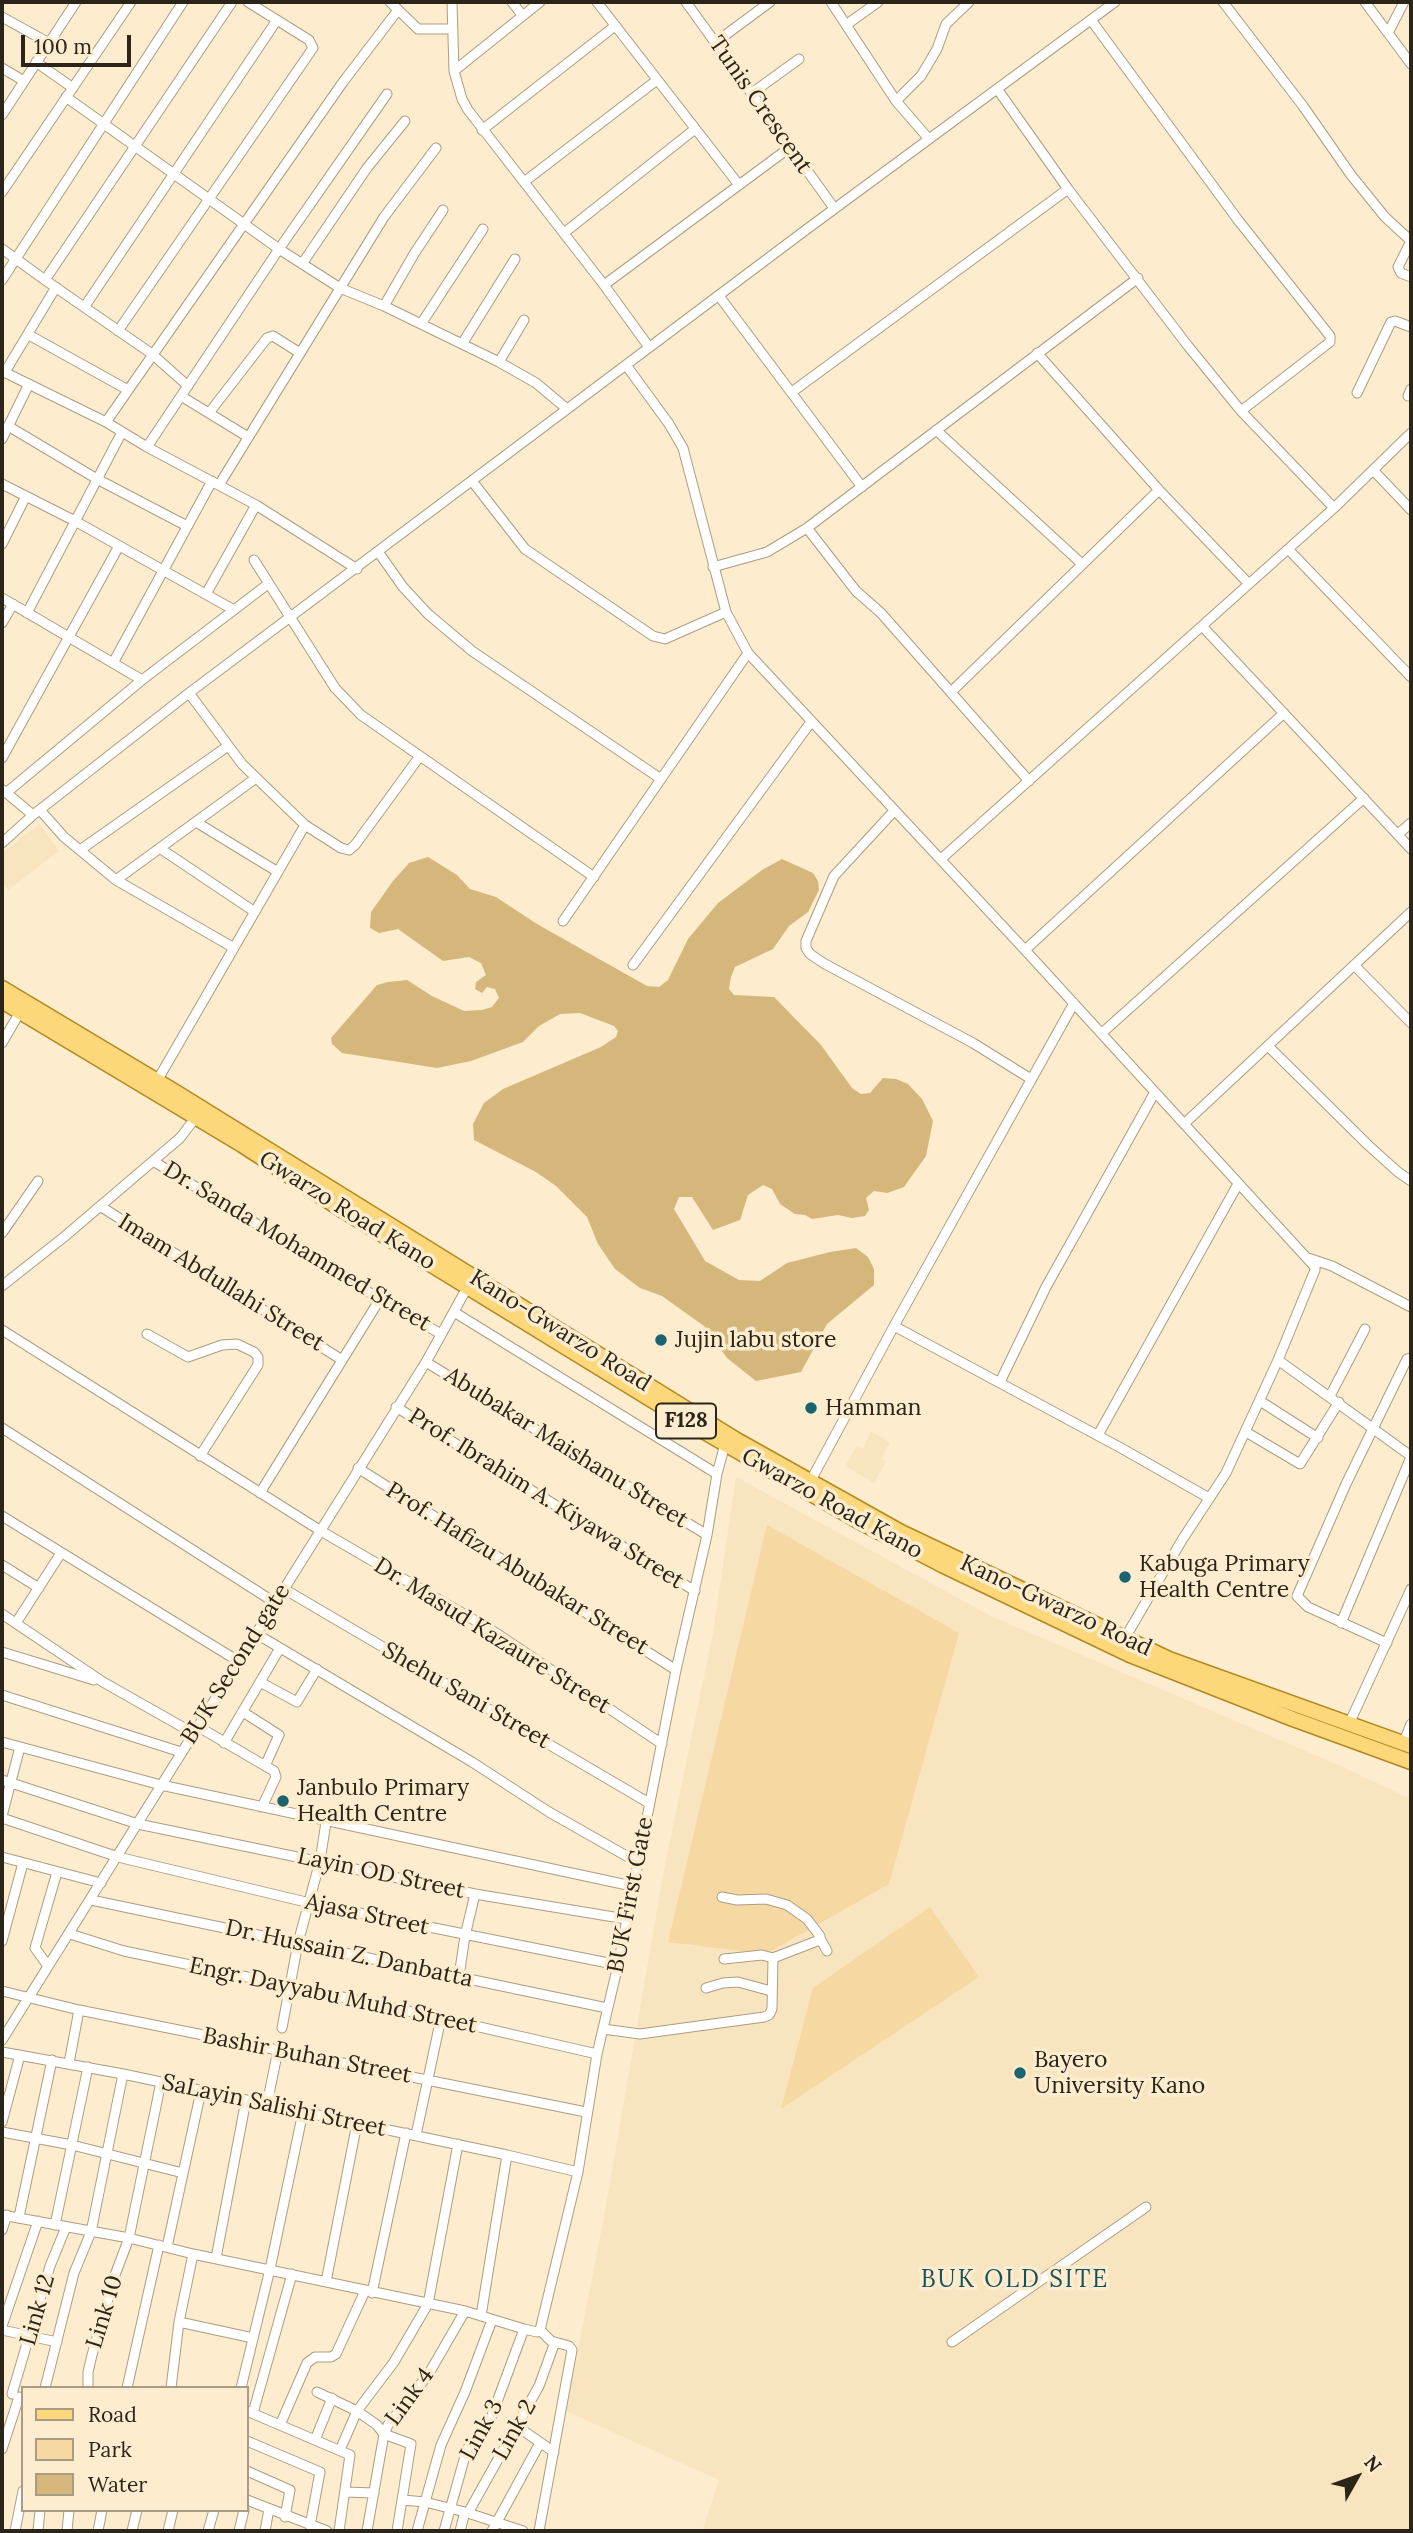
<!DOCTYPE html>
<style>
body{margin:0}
#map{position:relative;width:1413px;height:2533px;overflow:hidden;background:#fdecce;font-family:Lora,serif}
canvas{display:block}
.frame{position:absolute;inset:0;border:4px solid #2a2419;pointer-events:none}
.legend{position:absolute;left:21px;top:2386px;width:228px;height:126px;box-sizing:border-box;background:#fdecce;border:2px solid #a99c86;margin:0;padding:9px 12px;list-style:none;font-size:21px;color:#2a2419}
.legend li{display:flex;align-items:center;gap:14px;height:35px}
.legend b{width:35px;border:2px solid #a99c86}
.north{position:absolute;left:1322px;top:2442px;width:70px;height:70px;-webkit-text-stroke:5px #fdecce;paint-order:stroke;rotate:50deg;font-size:19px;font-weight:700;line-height:28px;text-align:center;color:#2a2419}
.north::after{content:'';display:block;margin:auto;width:24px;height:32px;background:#2a2419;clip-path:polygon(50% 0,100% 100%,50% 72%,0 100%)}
.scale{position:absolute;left:21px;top:35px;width:110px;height:32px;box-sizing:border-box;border:4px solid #2a2419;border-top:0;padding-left:9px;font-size:21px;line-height:24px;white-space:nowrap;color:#2a2419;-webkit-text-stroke:5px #fdecce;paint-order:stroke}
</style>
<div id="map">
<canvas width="1413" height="2533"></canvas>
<div class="frame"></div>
<ul class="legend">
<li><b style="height:9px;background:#fdd87b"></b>Road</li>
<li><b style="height:19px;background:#f6d9a2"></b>Park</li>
<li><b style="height:19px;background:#d5b77c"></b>Water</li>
</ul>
<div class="north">N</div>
<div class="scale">100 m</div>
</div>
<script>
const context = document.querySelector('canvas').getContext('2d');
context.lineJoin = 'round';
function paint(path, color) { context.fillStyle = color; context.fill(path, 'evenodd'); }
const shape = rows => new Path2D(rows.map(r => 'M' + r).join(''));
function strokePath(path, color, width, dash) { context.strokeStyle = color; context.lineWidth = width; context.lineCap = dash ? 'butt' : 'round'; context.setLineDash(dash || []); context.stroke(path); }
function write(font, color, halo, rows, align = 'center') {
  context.font = font + ' Lora,serif'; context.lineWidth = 7; context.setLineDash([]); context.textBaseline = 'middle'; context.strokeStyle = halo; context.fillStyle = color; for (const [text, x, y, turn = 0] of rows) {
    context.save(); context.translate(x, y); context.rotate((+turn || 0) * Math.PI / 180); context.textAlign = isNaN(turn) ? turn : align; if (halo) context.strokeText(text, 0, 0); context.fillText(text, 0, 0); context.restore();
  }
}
const built = shape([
 [40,824,59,851,8,890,2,882,2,853],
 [871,1431,890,1443,881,1458,886,1462,874,1483,845,1466,857,1446,863,1449],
 [736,1477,993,1617,1345,1768,1411,1799,1411,2531,702,2531,719,2480,566,2411,604,2217,664,1870,713,1633]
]);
const green = shape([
 [767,1525,959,1633,889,1884,766,1954,668,1942],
 [930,1907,979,1977,781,2109,813,1988]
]);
const water = shape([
 [428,857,457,875,470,889,496,897,537,924,647,986,659,987,668,980,688,939,718,903,762,870,782,859,813,873,818,881,819,890,808,912,789,926,773,949,735,967,731,977,729,989,734,995,774,997,821,1045,852,1088,861,1094,870,1093,883,1078,896,1079,908,1084,922,1099,933,1121,926,1156,904,1187,887,1193,874,1191,866,1198,869,1210,865,1216,852,1218,838,1215,812,1219,805,1215,795,1214,780,1204,772,1189,763,1185,748,1195,740,1220,713,1230,692,1197,679,1197,674,1209,705,1261,739,1280,760,1281,787,1263,830,1252,856,1248,868,1257,874,1269,874,1285,827,1324,801,1372,756,1381,727,1358,704,1326,662,1296,640,1288,615,1269,598,1244,587,1217,556,1186,536,1172,474,1140,473,1124,484,1103,503,1089,601,1047,616,1037,618,1031,614,1026,580,1013,560,1014,539,1026,523,1042,471,1061,437,1068,342,1053,332,1044,331,1038,377,985,388,982,407,980,432,996,464,1011,482,1010,492,1007,499,998,495,989,487,987,482,993,475,989,476,982,486,975,481,963,469,957,443,961,398,929,379,933,370,928,371,912,393,881,409,863]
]);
const street = shape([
 [390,2,418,29,452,29],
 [452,2,454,71,462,99,468,110,604,285,649,347],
 [512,2,522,15],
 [597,2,739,185],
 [686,2,834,208],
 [831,2,896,101,928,138],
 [1223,2,1303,106,1351,175,1385,217,1411,241,1398,267,1401,273,1411,277],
 [1365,2,1411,64],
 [2,17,49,43],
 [1091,20,1238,220,1330,336,1330,342,1241,411],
 [846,25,878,2],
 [1388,33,1404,2],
 [716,42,770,2],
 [36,62,73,88],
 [2,68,24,81],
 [454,71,540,2],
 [998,90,1068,189,1188,346,1241,411,1334,508],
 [752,93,799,59],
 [66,97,279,249,340,288,384,306,499,362,536,383,567,409],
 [896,101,921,76,937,49,946,24,969,2],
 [2,115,76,2],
 [482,130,615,26],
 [524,182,657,80],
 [2,192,131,2],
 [564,233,695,129],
 [2,249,45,280,232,2],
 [302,264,367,168,405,121],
 [2,280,183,2],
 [45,280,152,354,188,386],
 [604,285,789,148],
 [719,296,862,487],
 [85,306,277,20],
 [384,306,414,254,443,210],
 [421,324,483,229],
 [118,331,313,48,309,40,248,2],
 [29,335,128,390],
 [462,344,515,259],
 [1037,353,1159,490,1249,584],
 [499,362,524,320],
 [626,365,669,424,683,448,726,612,748,653,1025,950,1315,1267,1315,1270,1278,1360,1226,1473,1182,1540,1125,1638],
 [2,371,106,422,147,447,256,505,357,569],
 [5,372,56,287],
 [792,392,1068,189],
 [1357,393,1391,322,1395,321,1411,327],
 [181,396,248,437],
 [1408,396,1411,389],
 [209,413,267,338,273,336,300,353],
 [106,422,343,82,398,10],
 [8,426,97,479,187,526],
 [936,430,1082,564],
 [2,439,29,384],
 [147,447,279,249,387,94],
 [1374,471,1411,510],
 [472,481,525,549,653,636,665,639,726,612],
 [2,484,75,521,234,610],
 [219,485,384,217,436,148],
 [807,528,856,591,881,613,1029,781],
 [2,544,26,496],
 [1288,549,1411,677],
 [379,553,403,587,428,614,472,651,661,779],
 [254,560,335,688,361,715,594,877],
 [713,567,767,552,807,528,1138,278],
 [206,594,256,505],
 [2,598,142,680],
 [27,613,122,432],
 [2,623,13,604],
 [1202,626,1411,849],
 [113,663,212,481],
 [951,692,1159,490],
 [189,693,242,764,305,825,341,848,349,850,355,845,420,756],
 [2,758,119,546],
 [3,790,33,815],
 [6,793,142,680,268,584],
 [40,810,64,837,116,880,234,948],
 [894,811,834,876,806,941,806,948,810,954,825,964,973,1043,1031,1079],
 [196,822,278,872],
 [1398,834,1411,823],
 [2,843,33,815,189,693,807,229,1115,2],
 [161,849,255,912],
 [80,850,228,746],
 [941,859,1334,508,1411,433],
 [116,880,256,778],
 [563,921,748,653],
 [1025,950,1284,713],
 [633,965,811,722],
 [1354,965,1411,1023],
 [1102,1033,1364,798],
 [2,1043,20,1012],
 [1268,1046,1368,1145,1398,1172,1411,1181],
 [157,1081,305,825],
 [1184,1124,1411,912],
 [153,1161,380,1299,441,1334],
 [100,1206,342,1360],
 [2,1233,38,1181],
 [1308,1258,1332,1266,1411,1307],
 [2,1286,64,1237,180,1138,196,1117],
 [454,1312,717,1474],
 [894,1326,1121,1448,1209,1498],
 [2,1330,321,1531,493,1631,662,1744],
 [147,1334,188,1357,222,1345,237,1344,254,1352,258,1357,258,1365,200,1456],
 [1278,1360,1411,1456],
 [426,1362,707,1535],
 [1000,1382,1046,1287,1155,1092],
 [1330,1396,1365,1329],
 [1260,1401,1318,1438],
 [396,1407,695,1591],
 [2,1428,274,1602],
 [1246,1432,1300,1464,1339,1402],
 [1098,1435,1238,1184],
 [358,1468,676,1670],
 [810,1482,894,1326,1074,1003],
 [260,1493,380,1299],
 [2,1516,238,1661],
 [2,1565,39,1588],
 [284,1589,649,1803],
 [2,1614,103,1682,193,1733],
 [16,1623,61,1553],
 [1341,1623,1411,1457],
 [255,1633,472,1762,549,1812,637,1862],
 [1387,1643,1308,1607,1297,1596,1346,1484,1407,1359,1411,1358],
 [2,1652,94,1680],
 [260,1682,297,1702,317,1669],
 [2,1695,181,1752],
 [243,1712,279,1735,265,1766],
 [1349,1724,1411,1589],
 [197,1726,274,1771,276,1777,262,1807],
 [2,1742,161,1785,632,1886],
 [224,1743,280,1648],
 [1403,1744,1411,1724],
 [2,1780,138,1824,475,1894,626,1919],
 [2,1816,20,1747],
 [2,1818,118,1857,310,1903,618,1965],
 [2,1857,101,1883],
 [91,1900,607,2008],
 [70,1934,124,1951,432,2016,597,2054],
 [820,1938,827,1951],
 [2,1941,23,1863],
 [724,1959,762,1955,773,1958],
 [48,1966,35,1948,57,1872],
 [459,1976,465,1936,475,1894],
 [706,1988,723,1983,738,1982,771,1991],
 [2,1991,79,2010,586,2112],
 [282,2028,298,1943,320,1861,326,1822],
 [603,2029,640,2034,764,2017,769,2015,772,2009,773,1958,817,1941,820,1936,807,1919,787,1905,766,1899,737,1900,722,1897],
 [2,2040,426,1362,468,1286],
 [2,2052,123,2074,507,2155,578,2172],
 [69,2063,79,2010],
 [267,2104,278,2050],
 [2,2122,20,2055],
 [2,2132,72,2145,183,2173],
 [416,2135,441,2018],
 [2,2215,129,2238,193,2254,465,2311,524,2329,537,2332,540,2330,578,2172,597,2054,618,1965,676,1670,707,1535,717,1474,725,1444],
 [19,2217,52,2060],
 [55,2225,88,2067],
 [2,2230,7,2215],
 [167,2247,201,2091],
 [216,2258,246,2100],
 [326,2282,357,2123],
 [372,2293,406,2133],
 [481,2316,507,2155],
 [179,2322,253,2338],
 [2,2326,38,2221],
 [2,2330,57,2342],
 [952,2342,1146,2207],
 [45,2388,74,2273,91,2232,123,2074],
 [88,2388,88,2372,92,2355,115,2275,129,2238,161,2082],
 [127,2388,159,2245],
 [171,2388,179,2322,193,2254],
 [241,2388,270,2269,303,2112],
 [317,2392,357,2411,377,2425,384,2434,411,2444,397,2531],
 [12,2394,50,2266,66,2227],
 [247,2411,350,2455,339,2531],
 [253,2413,292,2274],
 [280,2425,307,2363,315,2357,331,2357,336,2354,365,2291],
 [518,2427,554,2452],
 [315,2440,332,2398],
 [247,2441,320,2472,310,2526],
 [2,2449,19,2397],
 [340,2450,357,2411,394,2362,428,2304,458,2144],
 [247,2471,290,2490,285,2517],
 [346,2492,374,2493],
 [247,2500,327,2531],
 [403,2500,425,2502,465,2512,523,2531],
 [468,2513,539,2386,555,2342],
 [15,2531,23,2491],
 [38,2531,40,2510],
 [67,2531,69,2510],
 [98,2531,102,2510],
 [132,2531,137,2510],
 [168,2531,173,2510],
 [208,2531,214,2510],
 [239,2531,244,2510],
 [265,2531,269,2509],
 [367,2531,384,2434,388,2425,428,2375,465,2311],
 [417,2531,441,2445,465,2392,492,2320],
 [444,2531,467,2449,481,2437,491,2418,524,2329],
 [460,2531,465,2512],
 [492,2531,540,2443],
 [539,2531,572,2350,569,2346,551,2341,540,2330]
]);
const primary = shape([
 [2,988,174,1091,735,1439,901,1532,1169,1659,1411,1746],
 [2,1001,242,1145,342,1210,694,1426,856,1520,942,1565,1130,1655,1293,1719,1411,1762]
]);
const markers = [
 [661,1340,7,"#1a6371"],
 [811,1408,7,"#1a6371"],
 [1125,1577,7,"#1a6371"],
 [283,1801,7,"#1a6371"],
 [1020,2073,7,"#1a6371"]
];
const shields = [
 [686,1421,60]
];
const shieldNames = [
 ["F128",686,1421]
];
const streetNames = [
 ["Tunis Crescent",760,105,55],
 ["Gwarzo Road Kano",347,1211,32],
 ["Dr. Sanda Mohammed Street",297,1247,31],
 ["Imam Abdullahi Street",221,1283,32],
 ["Kano-Gwarzo Road",560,1331,32],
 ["Abubakar Maishanu Street",566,1448,32],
 ["Prof. Ibrahim A. Kiyawa Street",546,1499,32],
 ["Gwarzo Road Kano",832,1504,29],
 ["Prof. Hafizu Abubakar Street",517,1569,32],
 ["Kano-Gwarzo Road",1056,1606,25],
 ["Dr. Masud Kazaure Street",492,1636,32],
 ["BUK Second gate",236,1664,-58],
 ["Shehu Sani Street",466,1696,30],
 ["Layin OD Street",381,1874,12],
 ["BUK First Gate",631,1895,-79],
 ["Ajasa Street",367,1915,12],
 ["Dr. Hussain Z. Danbatta",349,1954,12],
 ["Engr. Dayyabu Muhd Street",333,1996,12],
 ["Bashir Buhan Street",307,2056,11],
 ["SaLayin Salishi Street",274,2106,12],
 ["Link 12",38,2310,-74],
 ["Link 10",105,2312,-73],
 ["Link 4",410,2397,-54],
 ["Link 3",482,2430,-62],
 ["Link 2",515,2430,-61]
];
const poiNames = [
 ["Jujin labu store",675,1340],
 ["Hamman",825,1408],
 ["Kabuga Primary",1139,1564],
 ["Health Centre",1139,1590],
 ["Janbulo Primary",297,1788],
 ["Health Centre",297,1814],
 ["Bayero",1034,2060],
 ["University Kano",1034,2086]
];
const neighbourhoodNames = [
 ["BUK OLD SITE",1015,2280]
];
paint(built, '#f8e4be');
paint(green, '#f6d9a2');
paint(water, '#d5b77c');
strokePath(street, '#ac9d81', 11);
strokePath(primary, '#b28820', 17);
strokePath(street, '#fff', 9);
strokePath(primary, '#fdd87b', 14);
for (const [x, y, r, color] of markers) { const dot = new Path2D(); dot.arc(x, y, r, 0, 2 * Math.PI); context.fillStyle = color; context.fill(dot); strokePath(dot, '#fdecce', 2.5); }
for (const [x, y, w] of shields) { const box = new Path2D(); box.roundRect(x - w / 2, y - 17.5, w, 35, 5); context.fillStyle = '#fdecce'; context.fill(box); strokePath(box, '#2a2419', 2); }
write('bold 21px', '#2a2419', null, shieldNames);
write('23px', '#2a2419', '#fdecce', streetNames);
write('23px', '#2a2419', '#fdecce', poiNames, 'left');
context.letterSpacing = '2px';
write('24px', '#18515c', '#fdecce', neighbourhoodNames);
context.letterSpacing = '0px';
</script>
